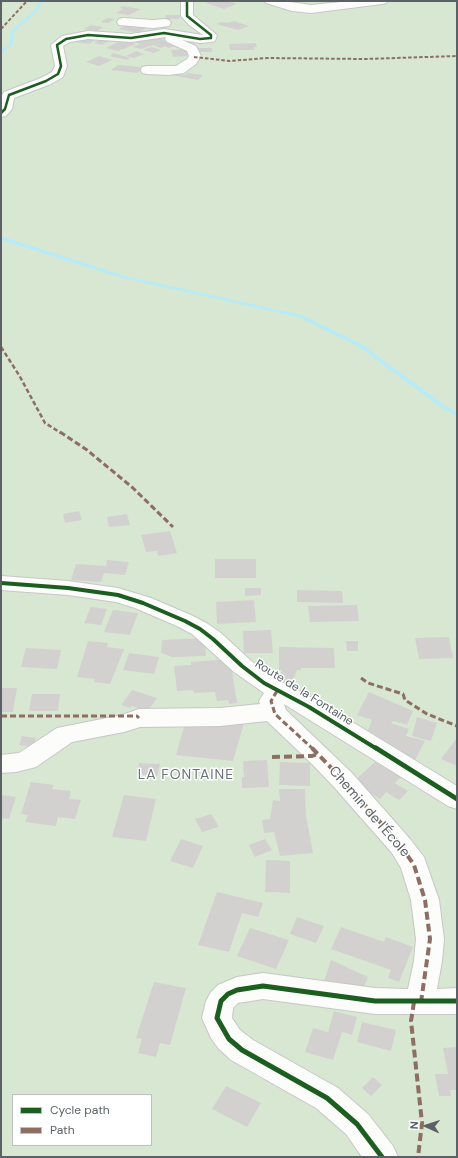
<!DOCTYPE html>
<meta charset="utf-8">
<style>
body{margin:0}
#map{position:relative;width:458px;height:1158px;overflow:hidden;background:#ebe9e6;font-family:"DM Sans",sans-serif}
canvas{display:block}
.frame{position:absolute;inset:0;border:2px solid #5b6164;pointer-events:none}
.legend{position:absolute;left:12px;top:1094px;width:140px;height:52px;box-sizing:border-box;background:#fff;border:1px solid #bdc0c1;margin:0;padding:5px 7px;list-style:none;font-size:12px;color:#5b6164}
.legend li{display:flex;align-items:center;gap:8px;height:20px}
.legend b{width:20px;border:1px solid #bdc0c1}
.north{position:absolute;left:406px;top:1106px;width:40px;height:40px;-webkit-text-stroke:3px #fff;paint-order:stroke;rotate:273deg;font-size:11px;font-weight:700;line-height:16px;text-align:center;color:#5b6164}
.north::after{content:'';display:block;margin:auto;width:14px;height:18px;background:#5b6164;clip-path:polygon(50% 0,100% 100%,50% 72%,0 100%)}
</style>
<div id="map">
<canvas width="458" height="1158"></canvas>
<div class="frame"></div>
<ul class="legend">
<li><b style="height:5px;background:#1b5e20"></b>Cycle path</li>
<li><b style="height:5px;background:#8d6e63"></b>Path</li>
</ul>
<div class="north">N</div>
</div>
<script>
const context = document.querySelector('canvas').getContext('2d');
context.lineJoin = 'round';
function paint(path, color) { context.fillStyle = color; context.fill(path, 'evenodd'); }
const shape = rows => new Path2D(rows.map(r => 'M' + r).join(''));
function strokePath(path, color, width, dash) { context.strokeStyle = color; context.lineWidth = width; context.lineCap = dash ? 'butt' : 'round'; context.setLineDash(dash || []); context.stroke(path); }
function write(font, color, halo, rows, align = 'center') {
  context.font = font + ' "DM Sans",sans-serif'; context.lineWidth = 3; context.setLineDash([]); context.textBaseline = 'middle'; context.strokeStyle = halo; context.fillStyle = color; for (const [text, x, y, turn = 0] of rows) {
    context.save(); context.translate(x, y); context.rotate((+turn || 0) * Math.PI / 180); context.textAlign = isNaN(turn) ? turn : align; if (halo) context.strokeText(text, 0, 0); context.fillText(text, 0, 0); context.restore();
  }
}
const green = shape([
 [1,1,457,1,457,1157,1,1157],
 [13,1095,151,1095,151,1145,13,1145]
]);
const stream = shape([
 [40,1,44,1,37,12,14,32,12,46,1,53,1,50,9,45,11,31,35,10,40,1],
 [1,236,125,276,302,315,363,345,447,407,457,412,457,416,443,409,359,347,298,317,122,278,1,240,1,236]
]);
const building = shape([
 [211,1,228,1,237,4,224,9,206,3],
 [123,6,128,7,141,9,129,15,116,13,123,9,119,8],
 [166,15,180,15,179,19,165,19],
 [107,18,115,19,108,23,101,22],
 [234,21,249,26,238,30,216,24,222,22,227,23],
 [127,24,148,27,138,33,119,29],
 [91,25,103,27,97,31,84,29],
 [155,36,166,41,178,45,169,48,164,46,161,48,153,45,141,49,133,47,140,44,135,42],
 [80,37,95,39,90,44,74,42],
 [104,37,112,39,102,45,94,43],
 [122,40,131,41,129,42,136,44,118,51,106,48],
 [256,43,257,47,254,47,255,50,230,50,229,44],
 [151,47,161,50,154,53,143,50],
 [198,48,212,48,212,52,198,52],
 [186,49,188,56,173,57,171,50],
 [136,51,144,54,134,58,126,56],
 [113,53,127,57,130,58,127,60,110,56],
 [99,56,112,60,99,66,86,62],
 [118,65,131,66,144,68,137,73,111,70],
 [172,73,185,75,188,73,203,75,198,80,170,75],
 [79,511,82,520,65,523,63,514],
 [127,514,130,525,109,527,107,517],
 [170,531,177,553,158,556,157,551,146,552,141,535],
 [215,559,256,559,256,578,215,578],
 [107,560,129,562,125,575,104,573,101,582,71,580,76,564,106,566],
 [245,588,261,588,261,595,245,596],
 [297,590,342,591,343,603,297,602],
 [254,600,256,622,217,624,216,602],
 [357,605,359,621,310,622,308,606],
 [91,607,107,609,101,625,84,623],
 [113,610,138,613,130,635,104,632],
 [271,630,273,653,244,653,243,631],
 [449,637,453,658,419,659,415,638],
 [205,638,206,656,172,657,161,653,162,640],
 [88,641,108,643,107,647,124,649,110,684,94,682,95,679,77,677],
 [346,641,358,641,358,651,347,651],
 [279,647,334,648,335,668,301,668,301,670,297,670,291,686,279,680,282,670,279,670],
 [26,648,61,650,57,669,21,667],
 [129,653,159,657,154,674,123,670],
 [230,659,237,703,229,704,228,700,217,701,215,692,194,693,193,690,177,691,174,666,191,665,191,662],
 [1,688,17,688,13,712,1,712],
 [132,690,157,698,148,711,132,706,130,708,121,705],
 [369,692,413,711,407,725,393,721,391,723,409,729,406,736,425,741,414,762,367,733,372,720,357,715],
 [32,694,60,694,58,711,29,711],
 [417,717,437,723,431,741,412,736],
 [185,723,244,723,233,761,176,755],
 [22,736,36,738,33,747,19,745],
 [457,738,457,766,441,759],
 [267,760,269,787,242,788,242,777,244,777,243,761],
 [280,762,310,763,310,786,279,785],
 [375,762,401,777,395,783,408,791,399,800,386,792,380,799,353,782],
 [139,763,160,764,157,776,137,774],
 [31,782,54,785,52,789,71,791,69,799,81,800,75,819,58,817,56,826,25,822,28,815,21,814],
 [279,789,305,789,306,816,313,853,280,856,274,832,264,833,262,820,270,819,273,800,280,801],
 [1,795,16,797,9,819,1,818],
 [124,795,156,799,146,841,112,837],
 [211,814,219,827,202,832,195,819],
 [181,839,203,846,193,868,170,861],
 [265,839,272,850,255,857,249,845],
 [266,860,290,861,290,893,265,892],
 [217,892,263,903,258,917,242,913,229,952,198,945],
 [297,917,324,926,316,943,290,934],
 [341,927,384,942,386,937,413,947,399,982,388,978,391,970,331,949],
 [250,928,289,940,276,969,237,956],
 [331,960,368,977,364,986,324,981],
 [154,982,186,988,170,1045,160,1043,156,1057,138,1053,142,1039,136,1038],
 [334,1011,357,1017,352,1035,342,1032,333,1060,305,1052,313,1028,328,1032],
 [362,1022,396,1030,391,1051,357,1042],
 [457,1047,457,1090,450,1090,451,1096,439,1096,435,1074,448,1074,443,1048],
 [373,1077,382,1085,371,1096,362,1088],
 [226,1086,261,1103,247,1127,212,1109]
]);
const minor = shape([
 [181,1,193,1,193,15,217,35,215,41,211,42,200,43,182,40,196,46,201,56,196,64,184,73,168,75,147,74,142,73,141,70,142,67,147,66,176,66,187,59,189,56,187,51,167,42,165,39,166,37,131,42,88,39,70,42,63,46,67,66,63,77,51,84,14,98,12,109,6,116,1,117,1,97,4,92,41,78,52,72,55,66,51,45,62,36,88,31,131,34,164,29,203,35,189,25,181,16,181,1],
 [264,1,283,1,311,5,351,1,388,1,386,3,382,4,311,13,292,11,266,3,264,1],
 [123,18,153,20,165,19,169,20,171,23,169,26,153,28,119,25,117,22,119,19,123,18],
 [1,576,68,581,118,588,151,598,193,616,208,624,221,633,250,660,272,677,318,701,457,786,457,809,448,806,284,704,286,710,352,773,410,839,424,857,439,900,444,939,442,961,437,989,457,988,457,1014,375,1014,263,999,238,1003,233,1008,232,1018,240,1030,253,1040,338,1088,368,1114,393,1146,398,1157,362,1157,346,1134,316,1108,231,1060,218,1048,211,1038,202,1018,206,1001,211,992,218,985,237,977,263,973,375,988,408,989,414,961,416,939,411,900,401,868,392,853,334,787,311,763,267,721,220,726,140,727,124,732,72,742,36,767,16,772,1,773,1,755,19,753,57,728,122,715,139,709,220,708,260,704,259,701,264,693,234,672,192,634,177,626,135,608,116,602,68,595,1,590,1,576]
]);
const quietFar3 = shape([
 [1,29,27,1],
 [194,57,230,61,267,58,365,59,457,56]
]);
const quietFar2 = shape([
 [1,347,19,375,45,423,61,433]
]);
const quietFar1 = shape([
 [60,432,87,450,133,488,173,527],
 [361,678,368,683,403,694,405,700,427,714,457,726],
 [277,691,271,701,275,714,313,749],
 [1,716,137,716,139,718]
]);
const quiet = shape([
 [312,748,343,780,401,846,414,865,425,900,430,939,421,1002],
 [272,757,312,756,317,754],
 [414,1002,411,1021,422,1123,418,1157]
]);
const cyclewayFar2 = shape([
 [1,113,5,109,9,95,46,81,58,74,61,66,57,45,66,39,88,35,131,38,164,33,200,39,211,38,211,35,187,16,187,1]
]);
const cyclewayFar1 = shape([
 [1,583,68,588,118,595,143,603,185,621,200,629,213,639,242,666,264,683,309,707,377,749]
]);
const cycleway = shape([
 [376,748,457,799],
 [382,1157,357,1124,327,1098,242,1050,229,1039,217,1018,221,1001,228,994,237,990,263,986,375,1001,457,1001]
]);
const streetNames = [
 ["Route de la Fontaine",304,693,32]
];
const quarterNames = [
 ["LA FONTAINE",186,775]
];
const nearStreetnames = [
 ["Chemin de l'École",369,812,49]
];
paint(green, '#d8e7d1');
paint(stream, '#b8ebf8');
paint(building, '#d3d1d0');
strokePath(minor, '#c6c7c7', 2);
paint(minor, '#fcfcfb');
strokePath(quietFar3, '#8d6e63', 2, [3.5, 2]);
strokePath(quietFar2, '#8d6e63', 2.5, [4.5, 2.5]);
strokePath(quietFar1, '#8d6e63', 3, [6, 3]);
strokePath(quiet, '#8d6e63', 4, [8, 4]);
strokePath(cyclewayFar2, '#1b5e20', 2.5);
strokePath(cyclewayFar1, '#1b5e20', 4);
strokePath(cycleway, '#1b5e20', 5);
write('12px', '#5b6164', '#fff', streetNames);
context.letterSpacing = '1px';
write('14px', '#6c7376', '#fff', quarterNames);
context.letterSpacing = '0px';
write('14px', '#5b6164', '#fff', nearStreetnames);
</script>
